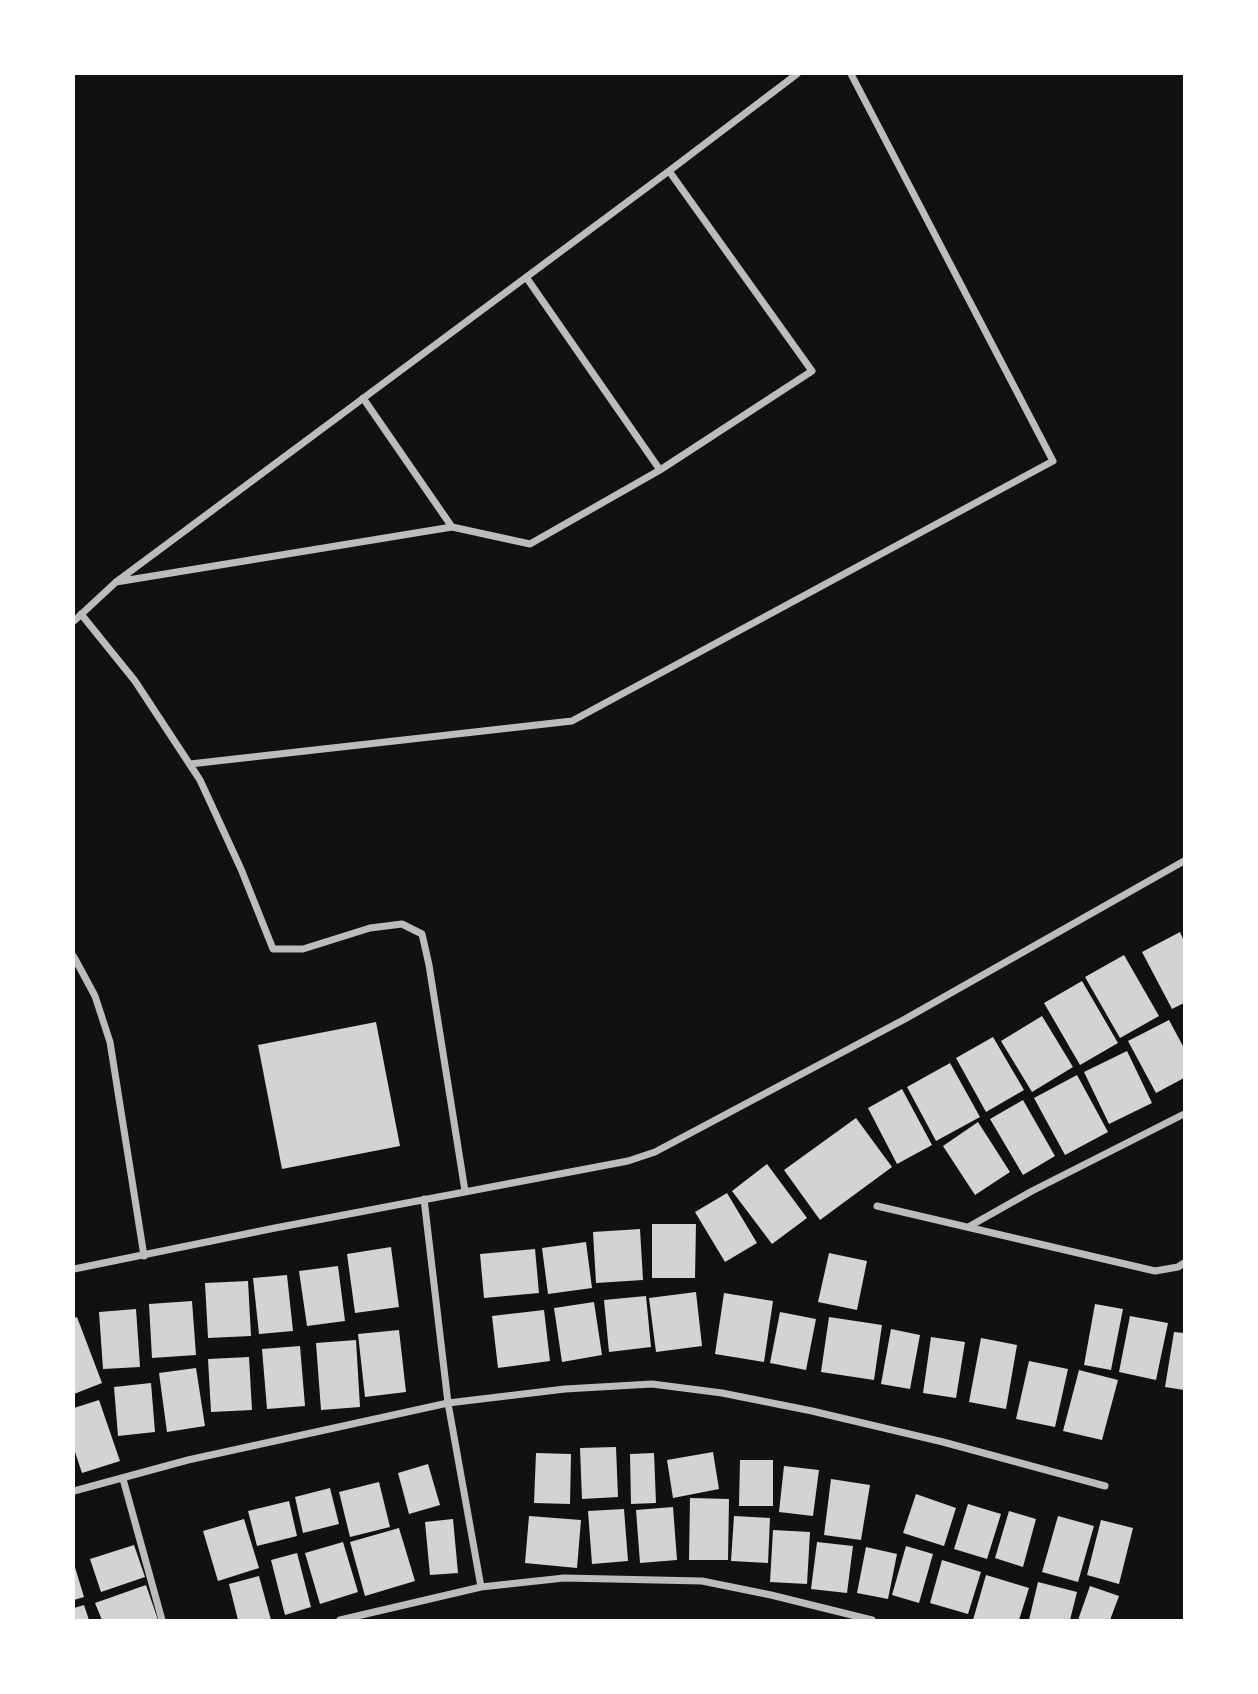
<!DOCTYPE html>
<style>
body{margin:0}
#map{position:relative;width:1258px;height:1694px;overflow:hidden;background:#111;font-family:Montserrat,sans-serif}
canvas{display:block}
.frame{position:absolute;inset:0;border:75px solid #fff;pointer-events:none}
</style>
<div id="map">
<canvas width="1258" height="1694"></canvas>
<div class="frame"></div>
</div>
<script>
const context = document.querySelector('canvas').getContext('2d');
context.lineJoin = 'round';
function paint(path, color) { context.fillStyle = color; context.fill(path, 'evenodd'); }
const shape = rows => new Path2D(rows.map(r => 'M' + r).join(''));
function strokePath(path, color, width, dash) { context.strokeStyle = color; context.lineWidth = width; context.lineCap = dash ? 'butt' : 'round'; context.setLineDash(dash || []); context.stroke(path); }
const building = shape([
 [1180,932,1184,941,1184,1003,1172,1009,1142,952],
 [1124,955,1159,1016,1120,1038,1085,977],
 [1082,981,1118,1043,1080,1065,1044,1003],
 [1042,1016,1073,1067,1032,1092,1001,1041],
 [1169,1020,1184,1048,1184,1078,1156,1093,1128,1041],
 [376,1022,400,1146,282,1169,258,1045],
 [993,1037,1024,1090,986,1112,956,1058],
 [1127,1051,1152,1103,1109,1124,1084,1072],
 [950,1063,980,1117,936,1141,907,1087],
 [1077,1075,1108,1132,1065,1155,1034,1098],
 [902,1089,932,1145,897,1164,868,1108],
 [1023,1100,1055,1156,1023,1175,990,1119],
 [856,1118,892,1167,820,1220,784,1170],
 [978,1122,1010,1172,975,1195,943,1146],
 [767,1164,807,1218,772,1244,732,1191],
 [727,1193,757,1243,725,1262,695,1212],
 [652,1224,696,1224,695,1278,652,1278],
 [640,1229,643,1280,596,1283,593,1232],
 [586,1242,592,1288,548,1294,542,1248],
 [391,1247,399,1307,355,1313,347,1254],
 [535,1249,539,1293,484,1298,480,1254],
 [829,1253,867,1261,857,1310,818,1302],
 [338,1266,345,1321,307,1326,299,1271],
 [287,1275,293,1331,259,1334,253,1278],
 [248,1281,251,1336,208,1338,205,1283],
 [696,1292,702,1346,656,1352,649,1298],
 [724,1293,773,1301,764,1362,715,1354],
 [646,1296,651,1347,609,1352,604,1300],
 [192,1301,196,1355,152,1358,149,1304],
 [594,1302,602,1355,562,1362,554,1308],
 [1095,1304,1123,1309,1111,1370,1084,1365],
 [136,1309,140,1367,103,1369,99,1312],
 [544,1310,550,1361,498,1368,492,1316],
 [780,1312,816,1319,806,1370,770,1363],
 [1130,1316,1168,1323,1156,1380,1119,1372],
 [77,1317,102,1383,74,1394,74,1318],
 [829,1317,882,1325,874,1380,821,1372],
 [891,1329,920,1335,910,1389,881,1384],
 [399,1330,406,1392,365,1397,358,1334],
 [1174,1332,1184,1333,1184,1390,1165,1387],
 [931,1337,965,1342,956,1398,923,1393],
 [981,1338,1017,1345,1006,1409,969,1402],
 [356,1340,360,1407,321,1410,316,1343],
 [300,1346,305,1406,267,1409,262,1349],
 [249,1357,252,1410,211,1412,208,1359],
 [1029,1361,1068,1369,1055,1427,1016,1419],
 [196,1368,205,1426,167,1432,159,1373],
 [1079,1370,1118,1380,1102,1440,1063,1431],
 [151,1383,155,1432,118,1436,114,1387],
 [99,1400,120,1461,82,1473,74,1449,74,1408],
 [616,1447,618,1497,582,1499,580,1448],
 [713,1452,719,1489,673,1498,667,1460],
 [536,1453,571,1454,570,1504,534,1503],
 [654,1453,656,1503,631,1504,630,1454],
 [740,1460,773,1460,773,1506,739,1506],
 [428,1464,440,1505,409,1514,398,1473],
 [784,1466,819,1470,813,1516,779,1512],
 [831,1479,870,1485,861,1540,824,1535],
 [379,1482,390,1527,350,1537,339,1492],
 [330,1488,339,1524,303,1533,295,1497],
 [916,1494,956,1508,944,1546,903,1533],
 [690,1498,729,1499,728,1560,689,1560],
 [289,1501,297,1536,257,1546,248,1511],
 [968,1504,1001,1514,987,1559,954,1549],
 [673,1507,677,1560,640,1563,636,1510],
 [624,1509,628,1561,592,1564,588,1511],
 [1009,1511,1036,1519,1023,1567,995,1558],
 [529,1516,581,1520,577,1568,525,1563],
 [734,1516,770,1518,768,1563,731,1561],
 [1058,1516,1094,1526,1078,1582,1042,1572],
 [244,1519,259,1568,218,1581,203,1531],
 [453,1519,458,1573,430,1575,425,1522],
 [1101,1520,1133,1528,1119,1584,1087,1575],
 [399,1528,415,1581,365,1596,350,1542],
 [773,1530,810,1532,807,1584,770,1582],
 [343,1542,358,1592,320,1604,305,1553],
 [817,1542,853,1546,847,1593,811,1589],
 [134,1545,145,1577,101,1592,90,1559],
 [906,1546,933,1554,919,1603,892,1595],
 [866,1547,897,1554,888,1599,857,1593],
 [297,1553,311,1607,285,1615,271,1560],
 [942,1560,981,1572,968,1614,930,1603],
 [74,1564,84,1597,74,1600],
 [986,1575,1029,1588,1019,1620,973,1620],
 [259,1576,271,1620,238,1620,229,1584],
 [1038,1582,1077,1592,1070,1620,1029,1620],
 [146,1585,158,1620,102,1620,95,1603],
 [1090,1586,1119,1596,1110,1620,1078,1620],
 [84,1605,89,1620,74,1620,74,1608]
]);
const minor = shape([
 [526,277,660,470],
 [363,398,452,527],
 [116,582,452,527,530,544,660,470,812,371,669,171],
 [81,614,135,681,200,780,241,869,273,949,303,949,370,928,402,924,422,934,429,965,465,1191],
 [74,621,116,582,669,171,797,74],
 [190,764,572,721,1053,461,851,74],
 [74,957,95,996,110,1042,144,1256],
 [877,1206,1155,1271,1178,1267,1184,1263],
 [970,1226,1032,1191,1184,1114],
 [74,1269,275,1228,628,1161,655,1152,905,1019,1184,861],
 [123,1479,162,1620],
 [74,1491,188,1460,448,1403,565,1389,652,1384,722,1393,812,1411,943,1442,1105,1486],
 [481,1587,564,1578,702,1581,771,1595,872,1620],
 [340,1620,481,1587,448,1403,424,1199]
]);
paint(building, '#d3d3d3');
strokePath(minor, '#bcbcbc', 7);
</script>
